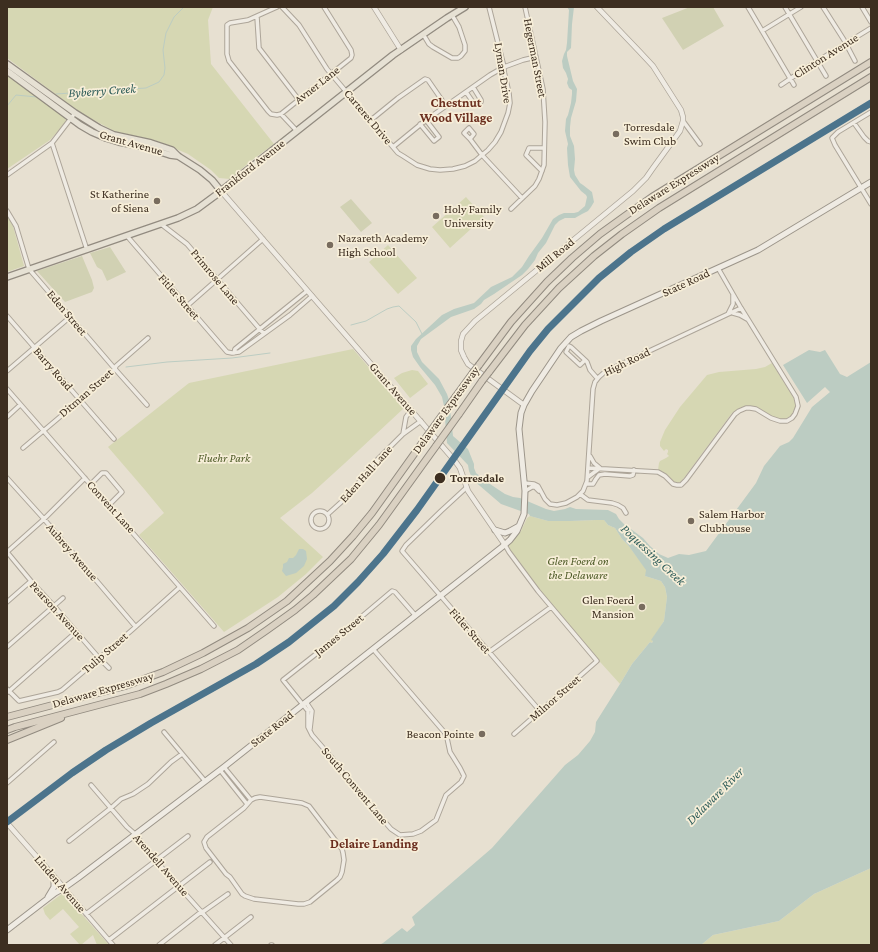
<!DOCTYPE html>
<style>
body{margin:0}
#map{position:relative;width:878px;height:952px;overflow:hidden;background:#e7e0d1;font-family:"Crimson Pro",serif}
canvas{display:block}
.frame{position:absolute;inset:0;border:8px solid #3d2e20;pointer-events:none}
</style>
<div id="map">
<canvas width="878" height="952"></canvas>
<div class="frame"></div>
</div>
<script>
const context = document.querySelector('canvas').getContext('2d');
context.lineJoin = 'round';
function paint(path, color) { context.fillStyle = color; context.fill(path, 'evenodd'); }
const shape = rows => new Path2D(rows.map(r => 'M' + r).join(''));
function strokePath(path, color, width, dash) { context.strokeStyle = color; context.lineWidth = width; context.lineCap = dash ? 'butt' : 'round'; context.setLineDash(dash || []); context.stroke(path); }
function write(font, color, halo, rows, align = 'center') {
  context.font = font + ' "Crimson Pro",serif'; context.lineWidth = 3.5; context.setLineDash([]); context.textBaseline = 'middle'; context.strokeStyle = halo; context.fillStyle = color; for (const [text, x, y, turn = 0] of rows) {
    context.save(); context.translate(x, y); context.rotate((+turn || 0) * Math.PI / 180); context.textAlign = isNaN(turn) ? turn : align; if (halo) context.strokeText(text, 0, 0); context.fillText(text, 0, 0); context.restore();
  }
}
const green = shape([
 [7,7,213,7,208,20,211,64,274,144,251,161,230,179,219,178,211,170,188,154,157,141,114,131,81,113,7,58],
 [7,73,65,117,66,122,50,140,7,169],
 [466,197,484,217,450,248,432,227],
 [7,214,13,226,24,266,7,272],
 [388,245,417,278,398,294,369,262],
 [353,349,404,408,345,463,312,493,280,518,323,557,306,574,278,597,224,632,139,535,164,513,145,490,108,447,189,383],
 [772,363,795,400,795,408,791,416,785,419,780,419,774,417,756,407,749,406,740,408,732,413,681,482,678,483,674,482,665,473,658,470,659,463,660,461,666,458,669,456,667,454,668,452,668,450,666,449,664,451,660,446,660,442,665,430,680,407,707,375,719,372,756,369,765,367],
 [412,370,418,371,428,384,410,398,394,378,402,373],
 [530,516,548,521,570,521,596,520,604,520,608,525,615,528,622,539,628,545,647,570,645,576,661,581,665,587,667,597,664,621,652,640,653,641,652,643,650,642,632,664,620,684,572,631,547,601,510,552,509,545,521,531,527,518],
 [871,868,871,945,701,945,713,935,779,921,814,894],
 [63,893,109,945,97,945,93,935,81,945,80,945,70,934,79,927,63,909,50,920,45,914,43,908]
]);
const cemetery = shape([
 [690,7,713,7,724,26,683,50,662,18],
 [351,199,372,223,361,232,340,207],
 [110,247,126,272,107,281,102,270,97,267,90,253],
 [82,256,92,280,94,288,92,292,65,302,37,271]
]);
const water = shape([
 [567,7,574,7,572,24,571,48,567,52,567,56,573,81,577,89,576,101,571,118,570,127,570,136,574,146,575,159,574,170,575,175,580,183,583,185,592,192,594,202,591,207,588,211,582,214,575,218,565,218,559,221,555,225,546,243,538,253,535,260,528,269,522,275,494,294,484,300,481,304,474,309,451,317,421,339,417,346,417,352,422,362,439,379,447,394,449,400,453,436,468,449,474,464,474,468,476,473,487,482,505,494,513,497,520,498,546,509,554,511,565,509,570,507,576,509,608,510,616,514,619,519,624,524,643,538,650,546,659,554,668,558,679,554,689,555,706,551,756,483,764,466,780,446,789,442,793,438,812,407,830,392,825,387,807,403,783,365,809,350,820,352,825,350,840,374,847,377,871,362,871,868,814,894,779,921,713,935,701,945,379,945,383,943,402,928,407,932,415,925,412,917,492,848,565,765,578,755,590,741,595,732,596,722,620,684,632,664,650,642,652,643,653,641,651,640,664,621,667,597,665,587,661,581,645,576,646,570,628,545,622,539,615,528,608,525,604,520,596,520,570,521,548,521,530,516,529,514,501,504,473,480,469,471,468,465,447,443,444,406,442,397,435,385,420,367,413,357,411,350,411,346,416,339,442,315,454,309,474,303,491,287,512,277,522,267,529,256,542,238,553,219,559,215,564,213,574,213,578,212,585,206,587,197,586,195,581,191,570,177,568,165,567,148,568,144,565,131,566,119,568,115,571,103,572,94,572,90,569,88,567,83,568,79,566,73,563,68,562,61,564,54,566,50,567,43,569,10],
 [299,549,303,549,306,551,307,559,304,566,296,573,286,576,282,571,283,567,283,564,287,562,289,558,293,558,296,555]
]);
const stream = shape([
 [56,94,146,88,159,82,164,75,165,68,163,50,166,33,174,17,184,7],
 [7,106,16,95,37,97],
 [351,325,366,321,387,309,393,307,399,306,416,322,422,334],
 [126,367,167,362,232,358,270,353]
]);
const minor = shape([
 [277,7,248,20,230,23,227,25,227,54,229,61,268,111,271,114,277,115,281,114,351,58,352,55,351,50,324,7],
 [282,7,299,25,327,69,398,153,403,156,417,165,430,169,440,170,453,169,465,166,475,161,482,155,488,150,495,142,501,132,508,113,510,103,509,93,504,71,504,67,489,7],
 [748,7,794,85],
 [785,7,826,76],
 [823,7,844,40,855,61],
 [862,7,871,22],
 [257,17,259,48,299,100],
 [762,31,801,7],
 [423,34,429,44,433,47,452,58,458,58,461,56,465,51,465,45,459,27,452,15],
 [781,85,806,68,871,28],
 [466,92,475,105,476,105,481,102,481,100,473,87],
 [871,112,838,132,832,138,835,145,871,204],
 [281,114,297,131],
 [371,120,398,98,425,79,428,80,446,106],
 [683,121,700,144],
 [854,123,864,137,868,141,871,142],
 [420,124,434,141,439,137,426,120],
 [469,128,474,134,470,139,464,133,469,128],
 [470,139,482,155,522,198],
 [52,143,87,250],
 [393,147,426,120,490,75,504,67,523,60,536,57],
 [542,171,526,155,529,148,544,148],
 [7,175,52,143,75,113],
 [511,209,535,186,539,179,544,165,545,122,543,89,525,7],
 [7,211,16,226,29,269,115,369,147,405],
 [161,224,187,244,264,334],
 [127,236,227,352,232,353,239,352,290,315,312,296],
 [187,306,263,239],
 [733,313,740,315,747,319],
 [728,314,733,304,733,295],
 [7,316,114,439],
 [234,353,235,349,307,291],
 [585,360,580,365,566,352,569,346,571,347,585,360,587,362,590,370,597,378],
 [7,371,70,317],
 [7,389,214,626],
 [7,417,20,405],
 [403,434,421,421],
 [23,448,80,400,115,369,116,366,148,338],
 [588,468,658,472,665,476,673,484,677,485,681,485,686,480,729,422,735,414,739,411,746,408,750,408,756,409,771,418,780,421,787,421,792,418,795,414,798,406,796,397,741,308,718,268],
 [588,477,600,468,594,463,590,456],
 [7,478,44,519,135,626],
 [524,483,534,484,538,486,545,499,550,504,557,505,566,503,577,497,583,491,587,481,593,389,595,382,599,377,607,370,613,368,741,308],
 [586,484,593,484,596,479,599,475,605,474,630,476,633,475,634,470],
 [90,485,102,473,106,473,122,492,109,505],
 [466,488,441,511,406,545,402,551,540,711],
 [525,491,532,487,535,487,539,491],
 [580,494,588,500,612,503,618,505,623,508,626,513],
 '311 520a9 9 0 1 1 18 0a9 9 0 1 1-18 0Z',
 [328,514,348,496,375,462,403,434,406,417,411,410],
 [505,545,509,552,538,591,597,661,514,734],
 [7,552,31,581,54,606,99,658,109,668],
 [7,552,44,519,85,478],
 [7,602,31,581],
 [7,647,63,598],
 [373,649,445,733,447,738,450,752,460,768,464,776,461,782,446,795,436,820,421,831,413,834,400,835,391,829,345,776,332,758,312,735,308,727,308,711,283,680,335,639,392,591,395,592,415,615],
 [489,652,551,607],
 [7,689,19,701,58,692,62,690,132,630,180,587],
 [8,692,76,632],
 [306,702,312,711,310,729],
 [164,732,205,781],
 [224,767,251,800],
 [220,770,247,804],
 [7,783,54,742],
 [91,785,127,827,135,834,156,861,231,945],
 [260,797,302,803,309,806,342,849,343,853,344,860,342,872,340,877,337,880,310,902,304,904,298,904,254,899,245,896,242,894,230,877,226,874,206,848,204,842,207,837,244,808,251,800,255,798,260,797],
 [69,841,111,808,121,799,133,794,148,784,171,762,182,754],
 [64,888,113,945],
 [86,914,188,836],
 [109,940,210,862],
 [159,945,201,912,204,911,228,894],
 [215,945,251,917],
 [271,945,272,945]
]);
const tertiary = shape([
 [374,7,401,50],
 [221,191,455,461,460,468,468,491,505,545],
 [524,405,468,364,464,357,461,350,461,341,463,334,475,321,633,191,646,178,653,168,680,131,683,121,683,117,681,110,653,66,639,51,597,7],
 [7,823,64,888]
]);
const secondary = shape([
 [495,530,505,533,510,531,519,526],
 [48,897,54,887,54,878],
 [7,930,55,893,64,888,78,878,224,767,502,547,510,540,517,531,524,514,525,491,519,429,521,413,524,405,532,391,561,348,571,337,581,331,601,321,758,250,871,182]
]);
const primary = shape([
 [7,64,75,113,99,128,114,135,151,143,172,150,178,156,200,170,212,180,221,191],
 [7,71,80,125,92,132,106,138,119,142,145,147,170,155,178,156],
 [7,277,146,229,178,218,197,209,216,195,393,55,447,18,465,7]
]);
const motorway = shape([
 [479,365,511,322,547,282,572,258,600,234,625,216,652,197,871,62],
 [489,372,525,325,559,288,594,256,622,234,659,208,871,77],
 [456,396,472,374],
 [459,414,482,381],
 [7,717,125,686,163,672,203,653,248,628,287,601,330,561,353,536,372,513,427,436],
 [7,730,15,727,140,694,166,684,201,669,238,650,267,630,295,610,313,595,351,559,379,525,436,446],
 [7,740,61,718]
]);
const motorwayBridge = shape([
 [472,374,479,365],
 [482,381,489,372],
 [427,436,456,396],
 [436,446,459,414]
]);
const rail1 = shape([
 [7,822,72,773,106,750,151,723,256,664,289,642,334,606,358,582,383,554,417,510,530,351,548,329,599,278,631,252,664,229,871,103]
]);
const markers = [
 [616,134,4,"#786c5e"],
 [157,201,4,"#786c5e"],
 [436,216,4,"#786c5e"],
 [330,245,4,"#786c5e"],
 [440,478,6,"#3d2e20"],
 [691,521,4,"#786c5e"],
 [642,607,4,"#786c5e"],
 [482,734,4,"#786c5e"]
];
const streetNames = [
 ["Clinton Avenue",826,56,-32],
 ["Hegerman Street",535,58,79],
 ["Lyman Drive",503,73,81],
 ["Avner Lane",317,85,-38],
 ["Carteret Drive",368,117,50],
 ["Grant Avenue",131,143,16],
 ["Frankford Avenue",250,168,-38],
 ["Delaware Expressway",674,184,-32],
 ["Mill Road",555,255,-39],
 ["Primrose Lane",215,277,50],
 ["State Road",686,283,-25],
 ["Fitler Street",179,297,49],
 ["Eden Street",67,313,50],
 ["High Road",627,362,-26],
 ["Barry Road",53,369,49],
 ["Grant Avenue",393,389,49],
 ["Ditman Street",86,393,-41],
 ["Delaware Expressway",446,410,-54],
 ["Eden Hall Lane",366,474,-48],
 ["Convent Lane",111,507,48],
 ["Aubrey Avenue",72,552,49],
 ["Pearson Avenue",57,611,48],
 ["Fitler Street",470,631,49],
 ["James Street",339,635,-39],
 ["Tulip Street",105,653,-41],
 ["Delaware Expressway",103,690,-16],
 ["Milnor Street",555,698,-41],
 ["State Road",272,729,-38],
 ["South Convent Lane",355,786,50],
 ["Arendell Avenue",161,865,49],
 ["Linden Avenue",60,884,49]
];
const poiNames = [
 ["Torresdale",624,127],
 ["Swim Club",624,141],
 ["St Katherine",149,194,"right"],
 ["of Siena",149,208,"right"],
 ["Holy Family",444,209],
 ["University",444,223],
 ["Nazareth Academy",338,238],
 ["High School",338,252],
 ["Salem Harbor",699,514],
 ["Clubhouse",699,528],
 ["Glen Foerd",634,600,"right"],
 ["Mansion",634,614,"right"],
 ["Beacon Pointe",474,734,"right"]
];
const parkNames = [
 ["Fluehr Park",224,458],
 ["Glen Foerd on",578,561],
 ["the Delaware",578,575]
];
const stopNames = [
 ["Torresdale",450,478]
];
const waterNames = [
 ["Byberry Creek",102,91,-4],
 ["Poquessing Creek",653,555,43],
 ["Delaware River",715,796,-45]
];
const neighbourhoodNames = [
 ["Chestnut",456,103],
 ["Wood Village",456,118],
 ["Delaire Landing",374,844]
];
paint(green, '#d6d7b3');
paint(cemetery, '#d1d1b3');
paint(water, '#bcccc2');
strokePath(stream, '#bcccc2', 1);
strokePath(minor, '#ada599', 5.5);
strokePath(tertiary, '#ada599', 6);
strokePath(secondary, '#9c958a', 7);
strokePath(primary, '#928b80', 8);
strokePath(motorway, '#928b80', 8);
strokePath(minor, '#efebe3', 3.5);
strokePath(tertiary, '#efebe3', 4.5);
strokePath(secondary, '#efebe3', 5);
strokePath(primary, '#e6e1d4', 5.5);
strokePath(motorway, '#dad1c2', 6);
strokePath(motorwayBridge, '#928b80', 8, []);
strokePath(motorwayBridge, '#dad1c2', 6);
strokePath(rail1, '#4c748c', 7);
for (const [x, y, r, color] of markers) { const dot = new Path2D(); dot.arc(x, y, r, 0, 2 * Math.PI); context.fillStyle = color; context.fill(dot); strokePath(dot, '#f7eed8', 1.5); }
write('12px', '#3d2e20', '#f7eed8', streetNames);
write('12px', '#3d2e20', '#f7eed8', poiNames, 'left');
write('italic 12px', '#4d5a26', '#f7eed8', parkNames);
write('bold 12px', '#3d2e20', '#f7eed8', stopNames, 'left');
write('italic 13px', '#2f5d5a', '#f7eed8', waterNames);
write('bold 13px', '#6b2e1e', '#f7eed8', neighbourhoodNames);
</script>
